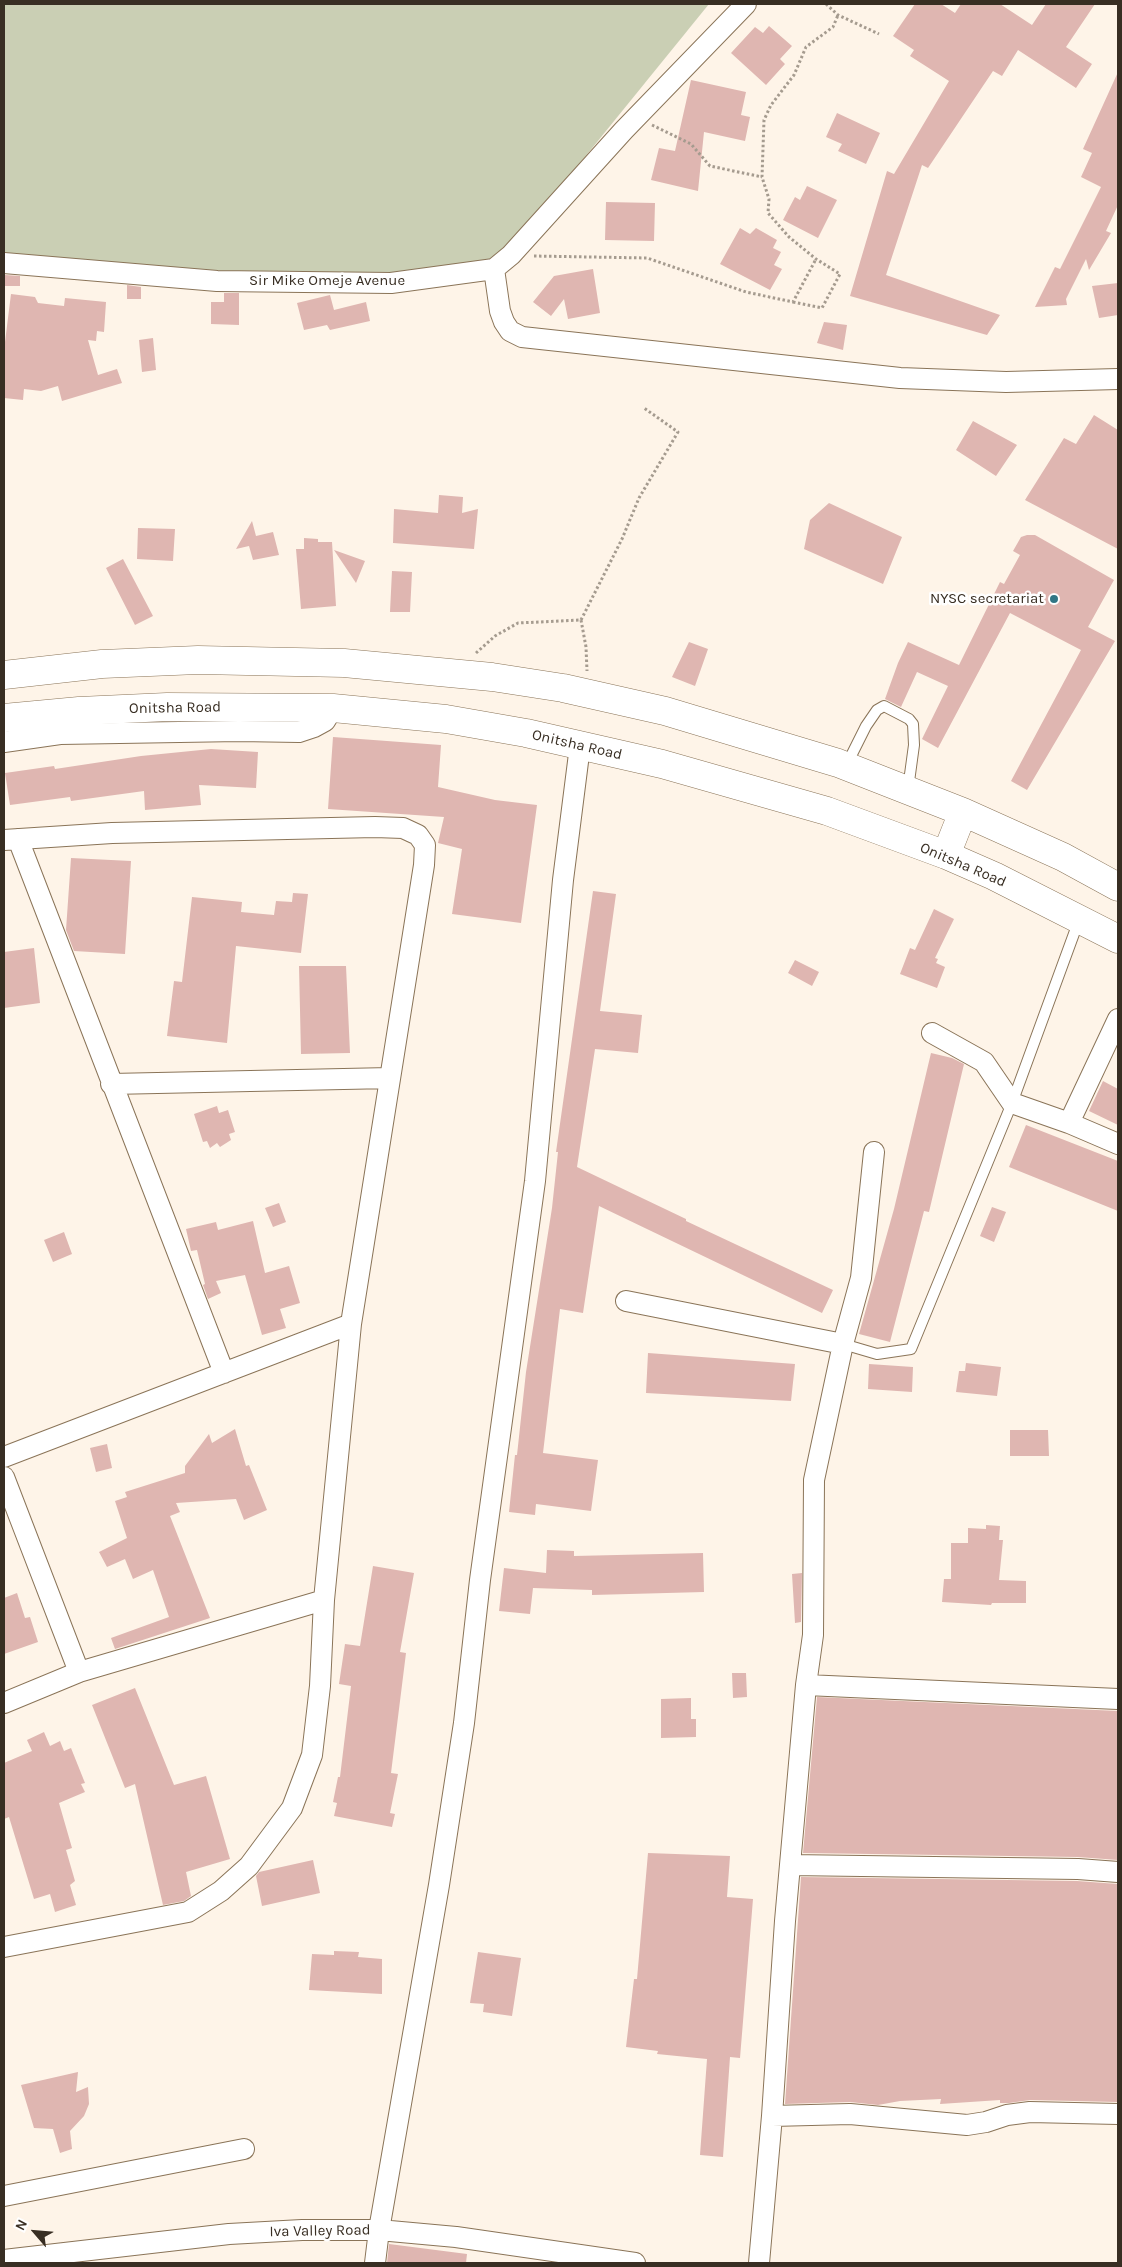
<!DOCTYPE html>
<style>
body{margin:0}
#map{position:relative;width:1122px;height:2267px;overflow:hidden;background:#fef4e8;font-family:Karla,sans-serif}
canvas{display:block}
.frame{position:absolute;inset:0;border:5px solid #382e23;pointer-events:none}
.north{position:absolute;left:10px;top:2207px;width:50px;height:50px;-webkit-text-stroke:4px #fff;paint-order:stroke;rotate:297deg;font-size:14px;font-weight:700;line-height:20px;text-align:center;color:#382e23}
.north::after{content:'';display:block;margin:auto;width:18px;height:22px;background:#382e23;clip-path:polygon(50% 0,100% 100%,50% 72%,0 100%)}
</style>
<div id="map">
<canvas width="1122" height="2267"></canvas>
<div class="frame"></div>
<div class="north">N</div>
</div>
<script>
const context = document.querySelector('canvas').getContext('2d');
context.lineJoin = 'round';
function paint(path, color) { context.fillStyle = color; context.fill(path, 'evenodd'); }
const shape = rows => new Path2D(rows.map(r => 'M' + r).join(''));
function strokePath(path, color, width, dash) { context.strokeStyle = color; context.lineWidth = width; context.lineCap = dash ? 'butt' : 'round'; context.setLineDash(dash || []); context.stroke(path); }
function write(font, color, halo, rows, align = 'center') {
  context.font = font + ' Karla,sans-serif'; context.lineWidth = 5; context.setLineDash([]); context.textBaseline = 'middle'; context.strokeStyle = halo; context.fillStyle = color; for (const [text, x, y, turn = 0] of rows) {
    context.save(); context.translate(x, y); context.rotate((+turn || 0) * Math.PI / 180); context.textAlign = isNaN(turn) ? turn : align; if (halo) context.strokeText(text, 0, 0); context.fillText(text, 0, 0); context.restore();
  }
}
const green = shape([
 [4,4,709,4,494,269,217,281,4,259]
]);
const building = shape([
 [915,4,941,4,955,13,961,4,1000,4,1032,25,1046,4,1095,4,1066,47,1092,64,1076,88,1018,50,1002,76,993,71,928,168,922,165,886,275,1000,315,987,335,850,296,887,171,894,174,949,81,910,56,914,50,893,36],
 [769,26,792,46,780,59,785,64,766,85,731,53,755,27,763,33],
 [1118,72,1118,205,1106,231,1111,233,1089,270,1086,259,1066,299,1067,305,1035,307,1055,267,1060,269,1101,187,1081,177,1092,153,1083,149],
 [691,80,746,92,741,115,750,117,745,141,704,132,698,191,651,180,659,148,675,151],
 [837,113,880,133,866,164,838,151,842,144,826,137],
 [807,186,837,200,818,238,783,220,795,197,800,200],
 [606,202,655,203,654,241,605,240],
 [740,228,750,234,756,228,777,240,773,248,781,252,774,265,782,269,770,290,720,264],
 [593,269,600,313,568,319,564,299,551,316,533,302,554,276],
 [5,275,20,276,20,286,5,286],
 [1118,283,1118,315,1099,318,1092,286],
 [127,285,141,287,141,299,127,299],
 [224,293,239,293,239,325,211,324,211,302,224,302],
 [11,294,35,297,38,303,64,306,65,298,106,302,104,332,97,331,96,341,88,340,98,375,117,369,122,383,62,401,58,386,41,391,24,389,23,400,4,398,4,350],
 [330,295,334,310,366,302,370,321,330,330,327,325,304,330,297,303],
 [824,322,847,325,843,350,817,343],
 [153,338,156,370,142,372,139,340],
 [1094,415,1118,430,1118,549,1025,500,1064,438,1076,444],
 [973,421,1017,445,996,476,956,450],
 [439,495,463,497,462,513,478,509,474,549,393,543,394,509,438,513],
 [829,503,902,537,883,584,804,549,810,520],
 [252,521,256,536,273,532,279,555,253,560,249,546,236,549],
 [138,528,175,529,173,561,137,559],
 [1027,535,1035,535,1114,580,1088,627,1115,641,1027,790,1011,781,1081,650,1010,613,938,748,922,739,948,686,917,672,901,707,885,699,898,663,908,642,959,665,1000,582,1004,584,1020,555,1013,551,1021,537],
 [304,538,318,539,318,542,332,542,336,606,301,609,296,549,304,549],
 [334,550,365,561,356,583],
 [123,559,153,616,135,625,106,568],
 [392,571,412,572,410,612,390,612],
 [689,642,708,649,695,686,672,677],
 [333,737,441,745,438,787,495,800,537,805,521,923,452,914,462,849,438,843,444,817,328,809],
 [211,749,258,752,256,788,199,785,201,805,145,810,144,791,71,801,70,797,10,805,5,773,54,766,55,769,141,756],
 [71,858,131,861,125,954,74,951,66,930],
 [593,891,616,894,600,1011,642,1015,638,1053,595,1049,577,1167,686,1219,686,1221,833,1290,822,1313,599,1206,583,1313,560,1309,543,1453,598,1460,591,1511,536,1504,535,1515,509,1512,515,1455,517,1455,526,1372,552,1208,558,1152,556,1152],
 [293,893,308,894,301,953,236,946,227,1043,167,1036,174,981,182,982,192,897,242,902,241,912,274,915,276,901,292,902],
 [934,909,954,919,935,958,938,959,936,963,945,967,937,988,900,974,910,948,915,950],
 [34,948,40,1003,4,1008,4,952],
 [795,960,819,972,812,986,788,973],
 [299,966,346,966,350,1053,301,1054],
 [931,1053,952,1058,964,1064,929,1212,924,1211,890,1342,859,1334,894,1209],
 [1103,1081,1118,1089,1118,1125,1089,1111],
 [217,1106,219,1113,228,1110,235,1132,229,1134,231,1140,220,1147,217,1143,210,1148,207,1141,203,1142,194,1114],
 [1026,1125,1118,1161,1118,1211,1009,1167],
 [279,1203,286,1222,273,1227,265,1208],
 [992,1207,1006,1212,994,1242,980,1236],
 [253,1221,265,1273,289,1266,300,1303,280,1309,286,1328,262,1335,245,1275,216,1281,221,1293,208,1299,203,1285,205,1284,197,1250,191,1251,186,1229,216,1222,218,1230],
 [64,1232,72,1254,53,1262,44,1240],
 [648,1353,795,1364,791,1401,646,1393],
 [966,1363,1001,1367,997,1396,956,1392,959,1371,965,1371],
 [869,1364,913,1367,912,1392,868,1389],
 [235,1429,246,1466,249,1465,267,1510,244,1520,236,1499,176,1503,180,1512,170,1516,210,1618,115,1649,111,1638,169,1617,153,1570,133,1579,125,1559,107,1567,99,1552,127,1538,115,1501,127,1497,125,1492,185,1473,185,1466,209,1434,212,1443],
 [1010,1430,1048,1430,1049,1456,1010,1456],
 [107,1444,112,1468,96,1472,90,1448],
 [986,1525,1000,1526,999,1540,1003,1540,999,1580,1026,1581,1026,1603,992,1603,991,1605,942,1602,944,1579,951,1579,951,1543,968,1543,968,1528,986,1529],
 [547,1550,574,1551,574,1556,703,1553,704,1592,592,1595,592,1590,533,1588,530,1614,499,1611,504,1568,546,1573],
 [373,1566,414,1573,400,1652,406,1653,391,1773,398,1774,390,1813,395,1814,392,1827,334,1816,337,1803,333,1802,338,1777,340,1777,351,1686,339,1684,345,1644,360,1646],
 [802,1573,801,1622,795,1623,792,1574],
 [17,1593,25,1618,30,1617,38,1642,4,1654,4,1598],
 [732,1673,746,1673,747,1697,733,1698],
 [135,1688,174,1785,206,1776,230,1859,186,1872,191,1896,184,1901,163,1905,135,1784,125,1788,92,1705],
 [817,1697,1118,1711,1118,1860,1078,1857,803,1853],
 [691,1698,691,1719,696,1719,696,1737,661,1738,661,1699],
 [44,1732,50,1746,60,1741,64,1751,71,1748,85,1783,81,1784,85,1792,59,1803,72,1848,66,1850,75,1881,70,1885,76,1905,55,1912,50,1894,34,1899,9,1817,4,1819,4,1763,32,1751,27,1740],
 [648,1853,730,1856,727,1897,753,1899,740,2058,730,2057,723,2157,700,2155,707,2059,657,2054,658,2051,626,2047,634,1979,637,1979],
 [313,1860,320,1893,262,1906,256,1876,259,1872],
 [801,1877,1077,1881,1118,1884,1117,2102,1030,2100,1009,2103,1000,2103,1000,2100,940,2104,941,2099,900,2101,878,2105,850,2102,785,2104],
 [334,1951,359,1952,358,1957,382,1959,382,1994,309,1990,312,1954,334,1955],
 [478,1952,521,1958,512,2016,483,2012,484,2004,470,2003],
 [78,2072,76,2092,88,2087,89,2104,84,2116,70,2131,72,2149,60,2153,53,2129,34,2128,21,2085],
 [389,2244,467,2254,466,2263,387,2263]
]);
const path = shape([
 [826,4,838,15,879,34],
 [652,125,691,144,710,166,762,177],
 [534,256,647,258,746,292,793,302,816,259],
 [793,302,822,308,840,274,816,259,789,237,768,213,769,199,762,177,764,120,771,105,794,75,806,47,833,27,838,15],
 [581,620,622,539,639,498,678,432,644,408],
 [476,653,495,636,518,623,581,620,586,647,587,671]
]);
const service = shape([
 [847,764,866,726,877,710,884,706,909,719,913,724,914,745,908,789],
 [843,1344,877,1354,911,1349,1012,1103,1079,920]
]);
const minor = shape([
 [4,263,217,281,391,283,494,269,511,255,624,130,746,4],
 [494,269,500,311,504,322,510,331,522,337,900,378,1006,382,1118,379],
 [4,742,60,734,239,731,299,732,314,727,325,721,333,708],
 [18,839,224,1373],
 [4,840,112,833,375,827,403,828,418,835,425,845,424,865,351,1324,324,1600,320,1686,312,1755,292,1808,249,1866,221,1891,188,1912,4,1947],
 [932,1033,984,1062,1012,1103,1069,1123,1118,1144],
 [111,1084,390,1078],
 [1069,1123,1118,1019],
 [626,1301,843,1344],
 [4,1457,351,1324],
 [4,1477,79,1672],
 [806,1685,1118,1699],
 [4,1703,79,1672,324,1600],
 [790,1865,1078,1869,1118,1872],
 [772,2116,850,2114,967,2125,986,2122,1007,2115,1030,2112,1118,2114],
 [4,2196,244,2149],
 [4,2260,229,2234,302,2230,379,2230,456,2237,635,2263],
 [375,2263,379,2230,439,1885,464,1723,480,1580,535,1181,563,880,580,746],
 [759,2263,772,2116,785,1921,806,1685,813,1635,814,1480,843,1344,861,1278,874,1152]
]);
const primary = shape([
 [4,675,102,664,198,660,344,663,492,677,563,688,665,711,838,763,963,812,1063,857,1118,887],
 [4,718,79,711,167,707,333,708,446,719,526,733,662,764,827,811,946,855,994,876,1118,939],
 [946,855,963,812]
]);
const markers = [
 [1054,599,5,"#317685"]
];
const streetNames = [
 ["Sir Mike Omeje Avenue",327,281],
 ["Onitsha Road",175,708,-1],
 ["Onitsha Road",577,745,13],
 ["Onitsha Road",963,865,23],
 ["Iva Valley Road",320,2231,-1]
];
const poiNames = [
 ["NYSC secretariat",1044,599]
];
paint(green, '#cacfb4');
paint(building, '#dfb6b1');
strokePath(service, '#8a7458', 12);
strokePath(minor, '#8a7458', 22);
strokePath(primary, '#8a7458', 29);
strokePath(path, '#a59b8f', 3, [2.5, 2.5]);
strokePath(service, '#fff', 10);
strokePath(minor, '#fff', 20);
strokePath(primary, '#fff', 28);
for (const [x, y, r, color] of markers) { const dot = new Path2D(); dot.arc(x, y, r, 0, 2 * Math.PI); context.fillStyle = color; context.fill(dot); strokePath(dot, '#fff', 2); }
write('15px', '#382e23', '#fff', streetNames);
write('15px', '#382e23', '#fff', poiNames, 'right');
</script>
